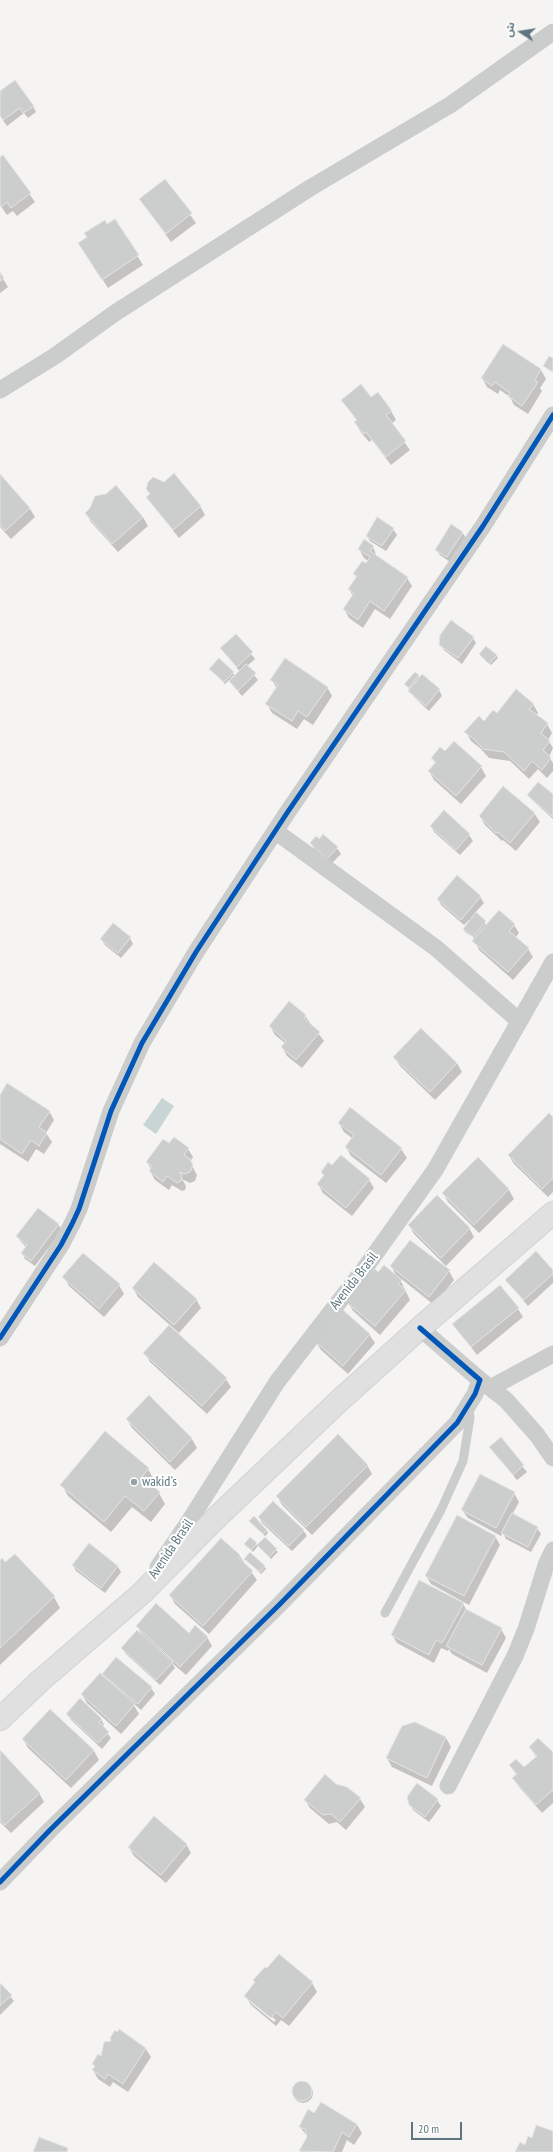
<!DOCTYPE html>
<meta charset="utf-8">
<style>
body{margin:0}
#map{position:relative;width:553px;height:2152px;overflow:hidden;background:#f5f4f2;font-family:"PT Sans Narrow","Noto Sans Arabic",sans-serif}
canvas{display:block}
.north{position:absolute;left:501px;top:12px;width:40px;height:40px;-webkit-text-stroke:3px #fff;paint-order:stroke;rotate:282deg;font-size:11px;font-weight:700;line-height:16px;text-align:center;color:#5f767e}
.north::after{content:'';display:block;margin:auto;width:14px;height:18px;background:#5f767e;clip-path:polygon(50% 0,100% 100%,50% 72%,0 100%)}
.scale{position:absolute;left:411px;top:2122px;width:51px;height:18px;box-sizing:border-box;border:2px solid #5f767e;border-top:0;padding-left:5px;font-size:12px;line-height:14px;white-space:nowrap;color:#5f767e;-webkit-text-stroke:3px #fff;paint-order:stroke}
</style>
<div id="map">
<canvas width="553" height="2152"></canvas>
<div class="north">ش</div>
<div class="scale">20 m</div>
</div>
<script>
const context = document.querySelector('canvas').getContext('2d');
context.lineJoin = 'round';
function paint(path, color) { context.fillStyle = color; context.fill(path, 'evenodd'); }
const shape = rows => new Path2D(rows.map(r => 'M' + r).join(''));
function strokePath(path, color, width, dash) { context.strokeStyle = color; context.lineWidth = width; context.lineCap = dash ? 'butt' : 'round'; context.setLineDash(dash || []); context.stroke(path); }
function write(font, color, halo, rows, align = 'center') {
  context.font = font + ' "PT Sans Narrow",sans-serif'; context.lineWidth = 4; context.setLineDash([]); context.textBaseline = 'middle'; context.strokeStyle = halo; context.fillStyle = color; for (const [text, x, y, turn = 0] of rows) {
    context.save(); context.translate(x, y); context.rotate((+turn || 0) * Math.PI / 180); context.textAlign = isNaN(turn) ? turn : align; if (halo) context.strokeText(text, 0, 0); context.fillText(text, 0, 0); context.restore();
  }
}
const water = shape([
 [162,1098,174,1106,156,1134,143,1125]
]);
const shadow = shape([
 [0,92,33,106,36,112,28,118,24,113,7,126,0,116],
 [3,156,35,202,17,216,13,211,7,215,0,205,0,158],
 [165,180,196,223,171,242,140,199],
 [115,220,143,265,108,288,85,252,107,225],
 [0,274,8,287,0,293],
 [504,346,541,370,546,379,540,388,542,391,528,414,514,405,510,397,500,390,498,394,487,387,482,378],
 [343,401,391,411,396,420,391,424,410,450,391,465,372,440,369,442,360,431,355,422,357,421],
 [0,475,30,509,35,517,11,539,0,527],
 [147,498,200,506,205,515,179,538],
 [91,508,143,517,148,526,118,552,91,522,86,513],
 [393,529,397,535,386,551,370,541,367,536],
 [462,532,466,538,450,562,440,555,436,550],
 [373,547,377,557,407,578,412,586,390,619,375,609,363,628,349,618,344,609,353,596,349,589,357,578,354,574,368,561,364,558,359,549],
 [236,635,255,659,247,666,258,680,242,696,229,680,225,684,212,671,233,672,234,675,230,679,231,681,240,672,221,648],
 [473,638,476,643,462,664,444,650,440,644],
 [480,654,496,655,498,658,491,665],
 [415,673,420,678,439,690,442,696,429,711,413,696,406,684],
 [272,680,327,687,332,696,313,725,304,719,297,729,272,713,267,704,277,689],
 [533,704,538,713,536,716,547,724,552,733,548,740,553,748,549,757,553,763,553,771,547,778,538,769,529,779,510,761,489,758,480,748,471,741,466,732,497,714],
 [445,753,481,767,486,776,461,804,434,780,429,771,435,763,432,758],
 [528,795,553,796,553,819,532,800],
 [444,811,469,835,473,841,460,855,434,832,431,826],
 [534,813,540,822,516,851,503,840,502,841,485,825,480,816],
 [311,843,337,848,341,854,331,864,314,849],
 [480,897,484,903,475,913,487,925,514,925,519,933,515,938,528,949,533,957,513,980,479,950,471,933,469,934,471,936,465,932,464,929,471,921,469,920,464,925,441,905,438,899],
 [130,938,133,944,121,958,105,945,101,939],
 [290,1003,305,1016,324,1041,302,1068,287,1056,282,1047,285,1043,275,1035,270,1026],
 [394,1057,457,1063,462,1072,435,1100,400,1066],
 [0,1096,49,1111,54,1120,46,1133,52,1142,44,1154,36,1149,28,1162,0,1144],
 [351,1109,401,1149,407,1158,386,1183,351,1156,346,1147,352,1138,344,1132,339,1123],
 [553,1119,553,1192,548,1197,514,1164,509,1156],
 [170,1145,188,1149,193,1157,190,1162,197,1175,195,1181,190,1183,182,1179,186,1186,185,1190,182,1191,172,1185,169,1190,155,1180,150,1171,151,1169,147,1162],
 [478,1159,509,1190,514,1199,479,1233,448,1202,443,1193],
 [322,1172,369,1180,374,1188,352,1216,323,1193,318,1184,324,1176],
 [58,1224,62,1230,35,1266,25,1259,22,1253,26,1247,17,1237],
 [409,1225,469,1228,474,1237,446,1266,414,1234],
 [391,1266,449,1271,454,1280,434,1305,399,1277,410,1300,380,1335,353,1311,348,1302,378,1273,397,1277],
 [553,1271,553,1283,528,1306,506,1280],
 [64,1277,119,1285,124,1294,104,1317,69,1286],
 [133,1288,196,1299,201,1308,179,1333,138,1297],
 [518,1309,523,1317,477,1355,453,1324],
 [369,1334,375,1343,348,1374,321,1350,316,1342],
 [145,1353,226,1379,231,1387,207,1414,150,1362],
 [149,1397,192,1439,197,1448,175,1470,132,1428,127,1419],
 [500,1439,527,1472,517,1480,490,1447],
 [367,1465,372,1474,312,1535,282,1505,277,1496],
 [148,1469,154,1480,150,1485,159,1493,165,1504,151,1522,132,1507,111,1532,68,1496,62,1485],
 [514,1493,519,1502,512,1515,537,1528,541,1534,531,1552,506,1539,503,1533,501,1536,468,1518,462,1510],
 [259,1517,303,1530,307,1536,292,1551,262,1523],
 [250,1522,267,1530,268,1533,265,1536],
 [495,1536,500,1545,469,1605,431,1584,426,1576],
 [265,1539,278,1552,271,1559,258,1546,253,1552,245,1544,256,1544,258,1546],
 [239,1555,257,1580,209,1634,175,1604,170,1595],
 [0,1561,54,1597,60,1608,0,1665],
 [247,1561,264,1566,266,1569,261,1574],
 [73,1565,118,1567,121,1572,105,1593,76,1571],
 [463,1604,467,1611,501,1629,506,1638,487,1673,452,1654,449,1649,448,1651,441,1648,434,1663,397,1643,392,1635],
 [137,1626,207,1637,212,1646,186,1675,172,1663,175,1668,160,1685,126,1654,122,1648,143,1636],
 [103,1674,151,1688,155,1694,141,1710,132,1702,139,1714,121,1734,87,1703,82,1695,106,1679],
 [50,1710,94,1751,99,1760,71,1788,28,1748,23,1739],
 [67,1714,101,1719,104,1725,102,1727,111,1738,102,1749,71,1720],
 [446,1738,451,1747,432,1786,392,1767,387,1758],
 [530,1747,553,1755,553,1803,542,1813,519,1787,514,1779,517,1776,510,1765,524,1769,537,1758],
 [0,1751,39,1793,44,1802,11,1833,0,1822],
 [335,1785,360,1799,365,1807,346,1830,337,1822,329,1824,310,1808,305,1800],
 [417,1785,437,1800,441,1806,429,1822,413,1810,410,1804],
 [186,1844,191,1853,166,1883,134,1856,129,1847],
 [312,1983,317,1992,289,2026,281,2020,276,2026,251,2005,246,1996],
 [251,2000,276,2020,274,2022,251,2003],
 [0,1984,14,2001,0,2015],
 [146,2049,151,2057,128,2092,113,2082,110,2087,98,2079,93,2070,95,2067,93,2064,102,2058],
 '293 2093a10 10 0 1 1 20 0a10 10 0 1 1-20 0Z',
 [321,2103,357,2125,362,2133,354,2145,347,2140,342,2152,301,2152,308,2137,300,2127,314,2114]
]);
const building = shape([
 [15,80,34,106,23,113,20,108,3,120,0,116,0,91,15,80],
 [3,155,31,193,11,208,7,202,1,207,0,205,0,157,3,155],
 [165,179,192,213,166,234,139,199,165,179],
 [115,219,139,255,102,280,78,243,87,237,84,233,105,220,107,224,115,219],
 [0,272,4,278,0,281,0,272],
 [503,344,541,369,535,380,538,382,522,406,508,396,510,393,495,382,492,386,481,378,503,344],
 [549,356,553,358,553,372,543,366,549,356],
 [361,384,371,397,378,392,392,411,386,415,406,441,386,457,366,432,364,434,354,422,357,420,341,400,361,384],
 [174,473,201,506,173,530,146,497,150,494,146,489,148,482,153,477,164,482,174,473],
 [0,474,30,508,5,531,0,525,0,474],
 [116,485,143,517,112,544,85,513,90,508,95,496,106,494,116,485],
 [377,517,394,528,382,546,366,536,377,517],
 [451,524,463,532,447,557,435,550,451,524],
 [364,539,374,546,370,551,408,577,384,611,370,601,358,620,343,609,354,593,348,589,357,576,353,574,362,561,366,563,370,557,358,549,364,539],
 [451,620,474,637,458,658,439,645,440,635,451,620],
 [236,634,253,652,237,667,220,648,236,634],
 [486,646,497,655,489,664,479,654,486,646],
 [219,658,234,672,224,682,209,669,219,658],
 [285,658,328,687,307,717,298,711,292,721,265,704,278,685,270,680,285,658],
 [246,664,256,673,238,691,229,681,246,664],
 [415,672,419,675,409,688,404,684,415,672],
 [422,674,440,689,426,706,408,691,422,674],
 [516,689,534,704,529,709,548,723,541,733,550,741,543,750,551,758,542,770,532,761,524,771,504,752,483,749,474,739,464,732,479,716,484,721,493,710,497,713,516,689],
 [454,741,482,766,456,796,428,771,436,762,431,758,440,747,445,751,454,741],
 [538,782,553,794,553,817,527,795,538,782],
 [503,786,535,813,510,843,498,832,496,833,479,816,503,786],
 [444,810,470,834,456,850,430,826,444,810],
 [323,834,338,847,327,859,310,843,316,836,319,839,323,834],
 [457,875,481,896,461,920,437,899,457,875],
 [499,910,515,924,509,931,529,948,508,972,472,941,499,910],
 [476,912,486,921,473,937,463,929,476,912],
 [113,923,131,937,118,953,100,939,113,923],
 [289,1001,306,1015,304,1018,320,1032,296,1060,281,1047,286,1041,269,1026,289,1001],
 [421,1028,457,1063,430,1092,393,1057,421,1028],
 [7,1083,50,1111,39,1127,47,1133,39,1146,31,1140,22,1154,0,1139,0,1095,7,1083],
 [350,1107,402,1148,381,1175,345,1147,354,1135,338,1123,350,1107],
 [549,1113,553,1117,553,1178,542,1189,508,1155,549,1113],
 [174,1137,189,1148,184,1155,190,1159,193,1165,190,1172,184,1174,179,1172,182,1176,181,1181,177,1183,167,1176,163,1182,149,1171,152,1166,146,1162,163,1139,169,1143,174,1137],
 [341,1155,370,1179,346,1208,317,1184,324,1175,321,1172,328,1162,332,1165,341,1155],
 [478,1157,509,1189,474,1225,442,1193,478,1157],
 [437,1195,470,1228,441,1258,408,1225,437,1195],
 [38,1208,59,1224,31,1261,21,1253,27,1245,16,1236,38,1208],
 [410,1240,450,1270,429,1297,390,1266,410,1240],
 [536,1251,553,1270,553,1274,524,1300,505,1280,536,1251],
 [83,1253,120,1284,99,1309,62,1277,83,1253],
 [154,1262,197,1299,174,1325,132,1288,154,1262],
 [384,1265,402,1280,398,1284,406,1290,375,1326,346,1302,375,1269,378,1272,384,1265],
 [500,1285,519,1308,471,1347,452,1324,500,1285],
 [342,1309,370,1334,343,1366,315,1341,342,1309],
 [169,1325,227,1378,202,1406,143,1353,169,1325],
 [149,1395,192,1438,170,1462,126,1419,149,1395],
 [105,1431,149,1468,142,1477,160,1492,144,1511,125,1496,104,1522,60,1485,105,1431],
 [338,1434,368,1465,306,1527,276,1496,338,1434],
 [501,1437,524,1465,513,1475,489,1447,501,1437],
 [480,1474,515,1492,496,1528,461,1510,480,1474],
 [273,1501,304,1530,289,1546,258,1517,273,1501],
 [512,1513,538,1527,528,1547,501,1533,512,1513],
 [457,1515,496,1536,464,1596,425,1576,457,1515],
 [254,1516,267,1530,263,1534,249,1521,254,1516],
 [250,1537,257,1543,251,1550,244,1544,250,1537],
 [265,1537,277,1549,269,1557,257,1545,265,1537],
 [221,1538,240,1555,238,1557,253,1571,203,1626,169,1595,221,1538],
 [89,1543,118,1566,101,1588,72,1565,89,1543],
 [250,1552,265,1566,260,1572,244,1559,250,1552],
 [15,1554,55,1596,0,1648,0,1560,2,1558,5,1562,15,1554],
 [419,1580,464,1603,442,1643,436,1640,429,1655,391,1635,419,1580],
 [156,1603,189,1633,195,1625,208,1637,180,1667,136,1626,156,1603],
 [466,1609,502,1628,482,1665,446,1646,466,1609],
 [137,1630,173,1662,156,1680,121,1648,137,1630],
 [116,1657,152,1687,138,1704,102,1674,116,1657],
 [100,1673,135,1704,116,1726,81,1694,100,1673],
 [80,1698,102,1719,99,1722,109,1732,98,1743,66,1714,80,1698],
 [50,1709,94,1750,66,1780,22,1739,50,1709],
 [415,1722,446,1737,427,1778,386,1758,402,1726,415,1722],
 [538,1738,553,1752,553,1790,536,1805,512,1778,517,1774,509,1765,516,1759,524,1767,537,1756,529,1747,538,1738],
 [0,1750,40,1793,5,1825,0,1820,0,1750],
 [325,1774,336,1784,347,1787,361,1798,340,1822,331,1814,323,1815,304,1800,325,1774],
 [417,1783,438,1799,425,1817,409,1805,407,1797,417,1783],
 [154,1816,187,1844,161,1875,128,1847,154,1816],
 [279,1954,313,1982,283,2018,276,2012,271,2018,244,1996,255,1982,253,1980,265,1967,267,1968,279,1954],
 [0,1983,12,1995,0,2006,0,1983],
 [119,2029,146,2048,123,2084,108,2074,105,2079,92,2070,95,2066,92,2064,98,2054,101,2056,104,2042,111,2041,110,2038,115,2030,117,2032,119,2029],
 '292 2091a10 10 0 1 1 20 0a10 10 0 1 1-20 0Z',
 [321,2102,357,2124,349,2137,342,2132,333,2152,299,2151,307,2137,305,2129,299,2127,308,2109,314,2113,321,2102],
 [536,2125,553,2131,553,2152,515,2152,520,2142,525,2145,528,2136,532,2138,536,2125],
 [39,2137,68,2148,67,2152,33,2152,39,2137]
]);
const lane = shape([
 [385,1613,441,1510,463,1461,470,1418,469,1407]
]);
const street = shape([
 [0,390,55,356,115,313,310,188,450,105,553,32],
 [275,831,436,948,519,1021],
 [0,1338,61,1245,72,1224,79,1209,111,1111,142,1043,196,952,287,813,483,526,553,415],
 [480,1380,506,1400,537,1435,553,1458],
 [492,1387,553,1354],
 [158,1567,188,1523,277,1382,365,1268,435,1170,553,962],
 [448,1786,515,1656,526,1629,546,1565,553,1550],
 [0,1882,50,1830,279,1605,457,1423,475,1394,480,1380,420,1328]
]);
const secondary = shape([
 [0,1719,40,1681,142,1593,215,1519,339,1401,420,1328,553,1213]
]);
const cycleway = shape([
 [0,1338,61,1245,72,1224,79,1209,111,1111,142,1043,196,952,287,813,483,526,553,415],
 [0,1882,50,1830,279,1605,457,1423,475,1394,480,1380,420,1328]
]);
const markers = [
 [134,1482,4,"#94a2a7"]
];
const streetNames = [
 ["Avenida Brasil",354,1281,-52],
 ["Avenida Brasil",171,1549,-56]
];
const poiNames = [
 ["wakid's",142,1482]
];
paint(water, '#c9d4d4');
paint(shadow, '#0003');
paint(building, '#cccece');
strokePath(building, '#e4e4e2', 1);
strokePath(secondary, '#d1d2d2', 24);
strokePath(lane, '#cbcdcd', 9);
strokePath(street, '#cbcdcd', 17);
strokePath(secondary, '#e0e0e0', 22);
strokePath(cycleway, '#0057b8', 5);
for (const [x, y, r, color] of markers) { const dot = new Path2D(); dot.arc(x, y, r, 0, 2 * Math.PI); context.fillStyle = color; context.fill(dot); strokePath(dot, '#fff', 1.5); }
write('14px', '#5f767e', '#fff', streetNames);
write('14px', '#5f767e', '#fff', poiNames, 'left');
</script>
